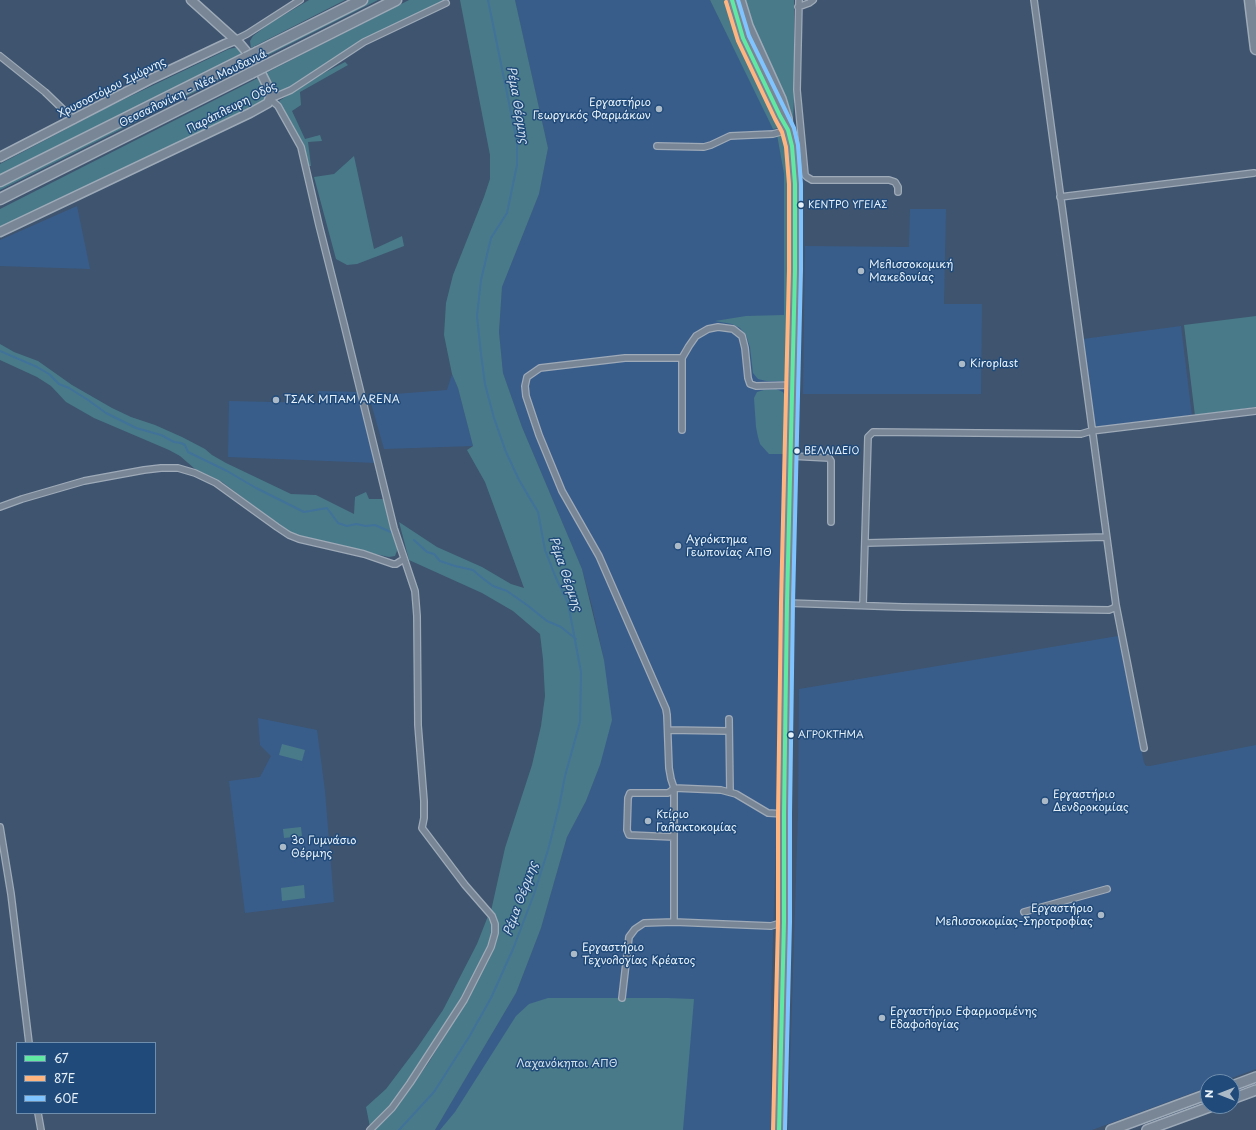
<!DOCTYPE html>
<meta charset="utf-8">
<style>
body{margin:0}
#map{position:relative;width:1256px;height:1130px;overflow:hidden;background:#3e546f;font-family:"Playpen Sans",sans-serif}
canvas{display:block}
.legend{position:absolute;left:16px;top:1042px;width:140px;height:72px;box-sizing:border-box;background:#1f4a7a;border:1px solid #6f8dac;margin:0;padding:5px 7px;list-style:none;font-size:12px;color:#e8f1f8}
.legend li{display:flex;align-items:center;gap:8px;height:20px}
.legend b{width:20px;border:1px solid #6f8dac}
.north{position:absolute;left:1200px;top:1074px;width:40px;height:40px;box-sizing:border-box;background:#1f4a7a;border:1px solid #6f8dac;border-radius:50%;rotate:270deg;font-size:11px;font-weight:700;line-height:16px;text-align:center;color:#e8f1f8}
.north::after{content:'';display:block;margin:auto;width:14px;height:18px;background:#acbac8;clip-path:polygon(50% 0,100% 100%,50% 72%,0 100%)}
</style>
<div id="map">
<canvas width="1256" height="1130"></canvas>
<ul class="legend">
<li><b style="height:5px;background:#60e9a3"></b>67</li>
<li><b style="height:5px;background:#ffb580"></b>87Ε</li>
<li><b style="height:5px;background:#80c4ff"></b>60Ε</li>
</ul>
<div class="north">N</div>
</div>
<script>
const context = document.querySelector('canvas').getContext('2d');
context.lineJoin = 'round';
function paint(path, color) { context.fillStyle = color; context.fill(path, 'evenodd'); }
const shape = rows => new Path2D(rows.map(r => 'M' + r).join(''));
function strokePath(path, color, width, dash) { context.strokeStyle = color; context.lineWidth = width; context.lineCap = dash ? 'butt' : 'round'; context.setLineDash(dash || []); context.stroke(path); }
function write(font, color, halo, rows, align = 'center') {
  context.font = font + ' "Playpen Sans",sans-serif'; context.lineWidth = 3; context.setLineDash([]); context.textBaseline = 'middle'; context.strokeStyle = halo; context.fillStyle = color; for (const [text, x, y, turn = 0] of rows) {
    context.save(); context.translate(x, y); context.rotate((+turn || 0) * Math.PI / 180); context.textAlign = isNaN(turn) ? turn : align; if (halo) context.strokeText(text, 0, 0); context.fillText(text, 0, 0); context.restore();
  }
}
const built = shape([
 [515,0,710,0,777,135,784,174,784,315,790,382,771,1001,771,1130,435,1130,516,993,541,928,567,837,586,801,600,765,604,660,592,606,582,569,522,427,503,373,499,332,502,287,539,194,548,148],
 [77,206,90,269,0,266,0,240],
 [910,209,946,209,944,304,982,304,981,394,803,394,805,246,909,247],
 [1181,326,1192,416,1095,428,1083,339],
 [452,374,458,388,473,446,384,449,369,396,447,390],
 [318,391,359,392,377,463,228,457,229,401,318,403],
 [1118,636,1144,763,1146,766,1150,766,1256,745,1256,1069,1221,1082,1208,1082,1208,1087,1092,1130,788,1130,798,814,799,689],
 [258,718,317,730,325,791,334,902,245,913,229,781,260,777,271,756,260,745]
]);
const green = shape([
 [309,0,345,0,251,48,250,41,253,36,269,24],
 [369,0,378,0,0,190,0,186],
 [409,0,448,0,365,40,283,91,278,92,275,89,266,73],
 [460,0,515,0,548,148,539,194,502,287,499,332,503,373,522,427,582,569,604,660,612,720,600,765,586,801,567,837,541,928,516,993,435,1130,373,1130,395,1110,429,1062,471,993,493,951,498,935,498,925,497,919,491,911,505,848,532,765,541,726,545,696,543,659,540,634,513,611,482,593,409,560,399,522,437,547,482,567,511,584,524,588,485,482,467,450,473,446,458,388,452,374,444,335,446,303,453,275,484,197,490,179,490,155],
 [710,0,726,0,730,17,740,44,779,128,773,129],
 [743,0,794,0,794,97,793,124,787,107,754,34],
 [238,47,245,52,0,175,0,164,110,106,229,49],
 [345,62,348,65,300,92,301,105,292,111,305,139,320,135,322,141,308,142,311,166,308,166,304,145,279,101,322,74],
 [260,77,266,92,266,97,262,102,201,134,0,229,0,209],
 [777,135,783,135,788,155,790,174,791,315,789,371,787,378,784,381,766,381,758,379,753,373,750,347,746,335,740,328,732,324,715,321,746,316,784,315,784,174],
 [354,156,374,249,402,236,404,246,357,264,347,265,336,259,314,177,334,174],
 [1256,316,1256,407,1195,416,1184,325],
 [0,344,14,352,38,361,72,385,112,408,131,417,155,425,182,437,205,449,212,455,226,463,291,494,316,495,354,514,355,497,366,492,369,499,385,499,400,543,395,556,389,557,330,544,296,535,286,530,222,482,195,469,180,456,169,450,94,418,66,402,51,386,37,377,0,360],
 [776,389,783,392,785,396,785,454,769,454,760,444,758,437,756,427,754,398,757,392,764,390],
 [282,744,305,750,302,761,279,755],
 [301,827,302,836,284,838,283,829],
 [304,885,305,898,282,901,281,888],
 [488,916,491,919,493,929,489,947,463,998,402,1093,370,1127,366,1107,386,1089,417,1048,443,1010,477,944],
 [548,998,667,998,694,999,683,1130,440,1130,455,1112,516,1016,529,1004]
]);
const stream = shape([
 [0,351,37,367,49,374,59,384,69,388,88,400,106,413,136,428,161,435,174,442,181,443,185,445,188,452,227,471,256,488,304,512,327,508,338,523,347,526,356,524,366,526,375,525,393,533],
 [414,540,427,552,434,554,440,561,455,566,473,570,481,577,493,586,507,591,527,605,547,621,561,627,576,639],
 [399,1130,434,1092,469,1037,491,998,513,949,534,894,548,850,559,807,565,776,580,722,581,672,568,603,556,578,545,550,538,512,519,480,506,452,494,418,485,384,481,354,477,316,481,280,491,238,507,213,517,165,517,142,488,0]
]);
const street = shape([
 [799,0,797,90,805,175,807,177,812,180,889,180,895,182,898,187,898,192],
 [798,7,809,3,813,0],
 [235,40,247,34,300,0],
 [0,56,45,92,74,120],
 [657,146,704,147,711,145,730,136,773,134,788,130],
 [1060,197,1254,173],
 [682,430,682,358,689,346,696,336,708,329,718,327,733,329,742,336,745,348,748,378,750,384,756,386,793,385],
 [791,456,829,458,831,461,831,522],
 [0,507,22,499,84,481,144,470,161,468,178,468,195,473,216,483,277,527,289,535,299,539,364,554,393,564,396,564,404,559],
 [866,543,1106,537],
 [787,603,903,607,1109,610,1114,608,1116,605,1034,0],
 [863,605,868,437,873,432,1081,434,1091,431,1256,411],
 [1116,605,1144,748],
 [729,719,730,792],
 [668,730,729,731],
 [0,827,11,894,29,1043],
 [674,837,629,835,627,830,628,798,630,793,668,793,671,791,674,788,721,790,736,794,768,813,784,814],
 [1024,912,1107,889],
 [674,922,674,788,671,779,669,768,667,715,666,709,599,556,562,491,539,435,526,396,525,386,527,377,540,368,625,358,682,358],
 [622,998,629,937,635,929,644,923,674,922,771,926,784,922],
 [38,1113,41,1130],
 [370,1130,392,1108,410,1083,464,1000,491,947,495,933,495,924,492,916,465,885,422,828,424,818,424,801,418,725,417,616,415,591,394,528,344,324,319,225,301,147,278,106,270,99,291,90,364,42,446,3]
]);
const secondary = shape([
 [0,157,149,80,225,44,235,40],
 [0,232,250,113,268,103,271,95,270,91,256,63,240,44,191,0]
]);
const primary = shape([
 [732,0,743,38,780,116,787,127],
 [740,0,748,26,781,99,787,119,788,130,792,146,795,184,795,270,787,603,784,814,784,922,779,1130],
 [1232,1086,1256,1077],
 [1232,1099,1256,1090],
 [1111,1130,1208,1094],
 [1147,1130,1212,1106]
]);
const highway = shape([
 [1250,0,1256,49],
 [258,52,362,0],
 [267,65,396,0],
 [0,181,246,58],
 [0,199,251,73]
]);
const highwayBridge = shape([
 [246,58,258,52],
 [251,73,267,65]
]);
const bus1 = shape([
 [732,0,743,38,780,116,788,130,792,146,795,184,795,270,787,603,784,814,784,922,779,1130]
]);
const bus2 = shape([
 [726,2,738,41,775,119,782,132,786,147,789,184,789,270,781,603,778,814,778,922,773,1130]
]);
const bus3 = shape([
 [738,0,749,36,794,128,798,145,801,184,801,270,793,603,790,814,790,922,785,1130]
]);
const markers = [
 [659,109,4,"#acbac8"],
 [801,205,3.5,"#e8f1f8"],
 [861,271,4,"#acbac8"],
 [962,364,4,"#acbac8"],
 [276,400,4,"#acbac8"],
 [797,451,3.5,"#e8f1f8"],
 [678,546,4,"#acbac8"],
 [791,735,3.5,"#e8f1f8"],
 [1045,801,4,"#acbac8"],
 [648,821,4,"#acbac8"],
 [283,847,4,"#acbac8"],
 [1101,915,4,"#acbac8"],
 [574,954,4,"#acbac8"],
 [882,1018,4,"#acbac8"]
];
const busNames = [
 ["ΚΕΝΤΡΟ ΥΓΕΙΑΣ",808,205],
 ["ΒΕΛΛΙΔΕΙΟ",804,451],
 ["ΑΓΡΟΚΤΗΜΑ",798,735]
];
const streetNames = [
 ["Χρυσοστόμου Σμύρνης",112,88,-27],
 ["Θεσσαλονίκη - Νέα Μουδανιά",193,89,-26],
 ["Παράπλευρη Οδός",232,108,-27]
];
const poiNames = [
 ["Εργαστήριο",651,103,"right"],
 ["Γεωργικός Φαρμάκων",651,116,"right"],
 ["Μελισσοκομική",869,265],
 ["Μακεδονίας",869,278],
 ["Kiroplast",970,364],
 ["ΤΣΑΚ ΜΠΑΜ ARENA",284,400],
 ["Αγρόκτημα",686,540],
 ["Γεωπονίας ΑΠΘ",686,553],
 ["Εργαστήριο",1053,795],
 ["Δενδροκομίας",1053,808],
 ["Κτίριο",656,815],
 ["Γαλακτοκομίας",656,828],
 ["3ο Γυμνάσιο",291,841],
 ["Θέρμης",291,854],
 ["Εργαστήριο",1093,909,"right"],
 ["Μελισσοκομίας-Σηροτροφίας",1093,922,"right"],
 ["Εργαστήριο",582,948],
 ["Τεχνολογίας Κρέατος",582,961],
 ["Εργαστήριο Εφαρμοσμένης",890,1012],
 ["Εδαφολογίας",890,1025]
];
const parkNames = [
 ["Λαχανόκηποι ΑΠΘ",567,1064]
];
const waterNames = [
 ["Ρέμα Θέρμης",517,105,80],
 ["Ρέμα Θέρμης",565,574,71],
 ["Ρέμα Θέρμης",521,899,-70]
];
paint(built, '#395d8a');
paint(green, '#497a89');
strokePath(stream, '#41729a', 2);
strokePath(street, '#9eaab8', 8);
strokePath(secondary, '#9eaab8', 11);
strokePath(primary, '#9eaab8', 12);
strokePath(highway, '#9eaab8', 13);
strokePath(street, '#798695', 5.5);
strokePath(secondary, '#798695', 8);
strokePath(primary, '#798695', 9);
strokePath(highway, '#798695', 10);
strokePath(highwayBridge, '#9eaab8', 13, []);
strokePath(highwayBridge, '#798695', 10);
strokePath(bus1, '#60e9a3', 4);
strokePath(bus2, '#ffb580', 4);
strokePath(bus3, '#80c4ff', 4);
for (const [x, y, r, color] of markers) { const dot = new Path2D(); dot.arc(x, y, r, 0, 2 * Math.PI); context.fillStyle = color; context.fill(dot); strokePath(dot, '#1f4a7a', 1.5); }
write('10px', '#e8f1f8', '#1f4a7a', busNames, 'left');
write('11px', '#e8f1f8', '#1f4a7a', streetNames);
write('11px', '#e8f1f8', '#1f4a7a', poiNames, 'left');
write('11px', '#d0e0e8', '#1f4a7a', parkNames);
write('italic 12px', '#cfdeea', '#1f4a7a', waterNames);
</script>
